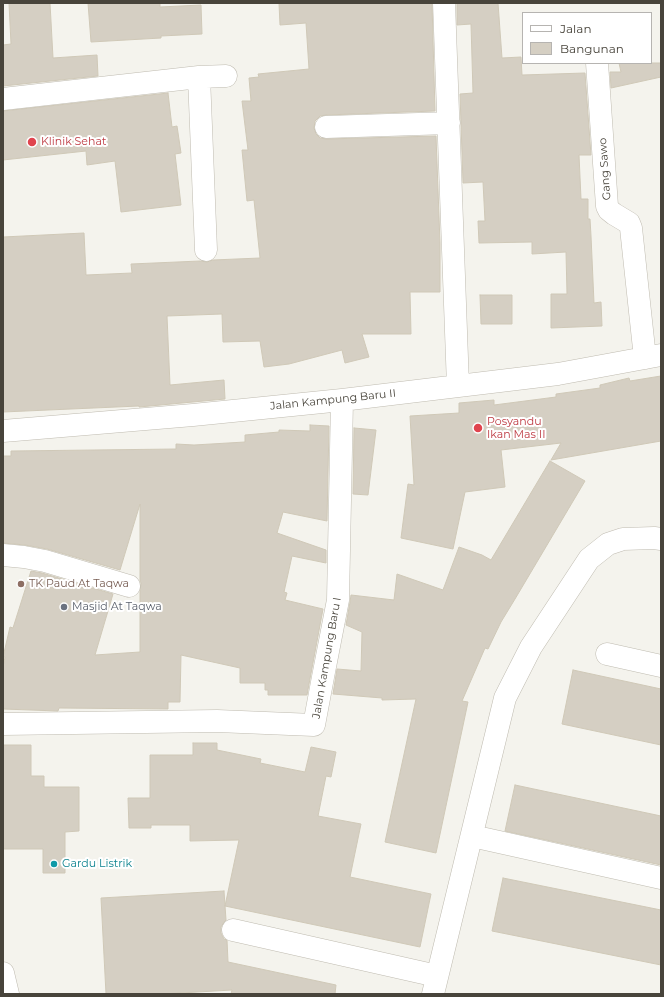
<!DOCTYPE html>
<style>
body{margin:0}
#map{position:relative;width:664px;height:997px;overflow:hidden;background:#f4f3ed;font-family:Montserrat,sans-serif}
canvas{display:block}
.frame{position:absolute;inset:0;border:4px solid #48443b;pointer-events:none}
.legend{position:absolute;left:522px;top:12px;width:130px;height:52px;box-sizing:border-box;background:#fff;border:1px solid #b6b4b1;margin:0;padding:5px 7px;list-style:none;font-size:12px;color:#48443b}
.legend li{display:flex;align-items:center;gap:8px;height:20px}
.legend b{width:20px;border:1px solid #b6b4b1}
</style>
<div id="map">
<canvas width="664" height="997"></canvas>
<div class="frame"></div>
<ul class="legend">
<li><b style="height:5px;background:#fff"></b>Jalan</li>
<li><b style="height:11px;background:#d5cfc3"></b>Bangunan</li>
</ul>
</div>
<script>
const context = document.querySelector('canvas').getContext('2d');
context.lineJoin = 'round';
function paint(path, color) { context.fillStyle = color; context.fill(path, 'evenodd'); }
const shape = rows => new Path2D(rows.map(r => 'M' + r).join(''));
function strokePath(path, color, width, dash) { context.strokeStyle = color; context.lineWidth = width; context.lineCap = dash ? 'butt' : 'round'; context.setLineDash(dash || []); context.stroke(path); }
function write(font, color, halo, rows, align = 'center') {
  context.font = font + ' Montserrat,sans-serif'; context.lineWidth = 4; context.setLineDash([]); context.textBaseline = 'middle'; context.strokeStyle = halo; context.fillStyle = color; for (const [text, x, y, turn = 0] of rows) {
    context.save(); context.translate(x, y); context.rotate((+turn || 0) * Math.PI / 180); context.textAlign = isNaN(turn) ? turn : align; if (halo) context.strokeText(text, 0, 0); context.fillText(text, 0, 0); context.restore();
  }
}
const building = shape([
 [9,3,50,3,53,58,97,55,98,76,3,86,3,45,11,44,9,3],
 [88,3,160,3,160,7,201,5,202,34,161,36,161,38,91,42,88,3],
 [279,3,432,3,435,111,326,115,320,116,315,121,314,128,316,134,320,138,326,139,436,136,440,243,440,292,410,292,411,334,362,334,369,357,345,363,342,350,289,364,264,367,260,341,223,342,222,314,167,316,170,385,224,380,225,399,139,407,139,406,3,412,3,237,84,233,86,275,132,273,131,264,200,261,207,262,213,260,260,258,254,200,247,201,242,150,248,150,242,101,251,101,249,78,259,77,258,74,309,69,306,23,280,25,279,3],
 [457,3,498,3,502,58,521,57,522,75,585,73,591,155,579,155,581,199,588,199,588,219,590,219,591,236,594,303,601,302,602,326,551,328,551,294,567,294,566,252,532,254,532,242,479,243,478,221,485,221,483,182,463,183,460,94,473,93,471,24,457,25,457,3],
 [619,63,661,63,661,77,611,88,610,72,621,72,619,63],
 [168,93,172,127,177,126,181,153,175,154,181,205,121,212,115,161,87,165,86,151,3,160,3,111,168,93],
 [480,295,512,295,512,324,481,324,480,295],
 [661,376,661,441,551,460,561,443,501,450,505,487,465,492,453,549,401,538,408,484,414,485,410,416,459,413,459,403,494,400,494,405,556,397,556,394,600,388,600,385,629,378,630,381,661,376],
 [310,425,329,426,327,521,283,512,277,533,326,550,326,563,292,556,284,592,287,593,285,600,323,609,307,695,268,695,268,690,265,690,265,683,240,683,240,668,181,655,180,702,168,702,168,709,59,708,58,711,3,709,3,667,5,657,3,657,10,627,13,628,31,571,42,573,113,594,95,655,140,652,140,591,141,583,140,581,140,504,120,570,47,549,25,545,3,543,3,456,11,456,11,451,176,449,176,444,194,445,245,442,245,435,279,432,279,430,310,431,310,425],
 [354,428,376,430,368,495,353,494,354,428],
 [550,461,585,481,515,599,501,622,488,649,485,648,462,701,468,702,436,853,385,842,416,699,382,700,382,698,333,694,337,669,361,671,362,632,346,625,350,602,351,595,394,600,397,574,443,590,459,547,482,555,491,560,550,461],
 [573,670,661,689,661,745,562,724,573,670],
 [193,743,217,743,217,750,261,759,260,763,305,772,311,747,336,752,331,777,326,776,318,816,361,824,350,877,431,894,420,947,225,906,239,840,190,841,190,825,151,825,151,828,129,828,128,798,150,798,150,755,193,755,193,743],
 [3,745,31,745,31,776,44,776,44,787,79,787,79,831,65,832,65,873,43,873,43,849,3,849,3,745],
 [515,785,661,816,661,865,505,831,515,785],
 [503,878,661,910,661,965,492,931,503,878],
 [224,891,226,920,224,922,221,927,221,933,224,939,227,940,228,962,336,985,335,994,231,994,232,990,163,994,106,994,101,898,224,891]
]);
const minor = shape([
 [444,3,458,386],
 [597,63,607,206,609,210,614,214,629,223,631,228,645,358],
 [199,77,206,250],
 [3,99,199,77,226,76],
 [326,127,449,123],
 [3,431,193,415,342,400,558,374,661,355],
 [3,555,24,557,45,561,129,586],
 [607,654,661,666],
 [3,724,217,721,314,725,323,677,338,600,342,400],
 [472,836,661,878],
 [233,930,437,976],
 [3,973,8,994],
 [433,994,505,698,531,647,589,559,608,544,623,539,654,538,661,539]
]);
const markers = [
 [32,142,5,"#e0444e"],
 [478,428,5,"#e0444e"],
 [21,584,4,"#8d6e63"],
 [64,607,4,"#6b7280"],
 [54,864,4,"#0f9aa8"]
];
const healthNames = [
 ["Klinik Sehat",41,142],
 ["Posyandu",487,422],
 ["Ikan Mas II",487,435]
];
const streetNames = [
 ["Gang Sawo",605,169,-94],
 ["Jalan Kampung Baru II",333,400,-6],
 ["Jalan Kampung Baru I",327,658,-80]
];
const educationNames = [
 ["TK Paud At Taqwa",29,584]
];
const worshipNames = [
 ["Masjid At Taqwa",72,607]
];
const cultureNames = [
 ["Gardu Listrik",62,864]
];
paint(building, '#d5cfc3');
strokePath(building, '#cfc8b7', 1);
strokePath(minor, '#bfbbb0', 23);
strokePath(minor, '#fff', 22);
for (const [x, y, r, color] of markers) { const dot = new Path2D(); dot.arc(x, y, r, 0, 2 * Math.PI); context.fillStyle = color; context.fill(dot); strokePath(dot, '#fff', 1.5); }
write('11px', '#be3a42', '#fff', healthNames, 'left');
write('11px', '#48443b', '#fff', streetNames);
write('11px', '#785e54', '#fff', educationNames, 'left');
write('11px', '#5b616d', '#fff', worshipNames, 'left');
write('11px', '#0d838f', '#fff', cultureNames, 'left');
</script>
